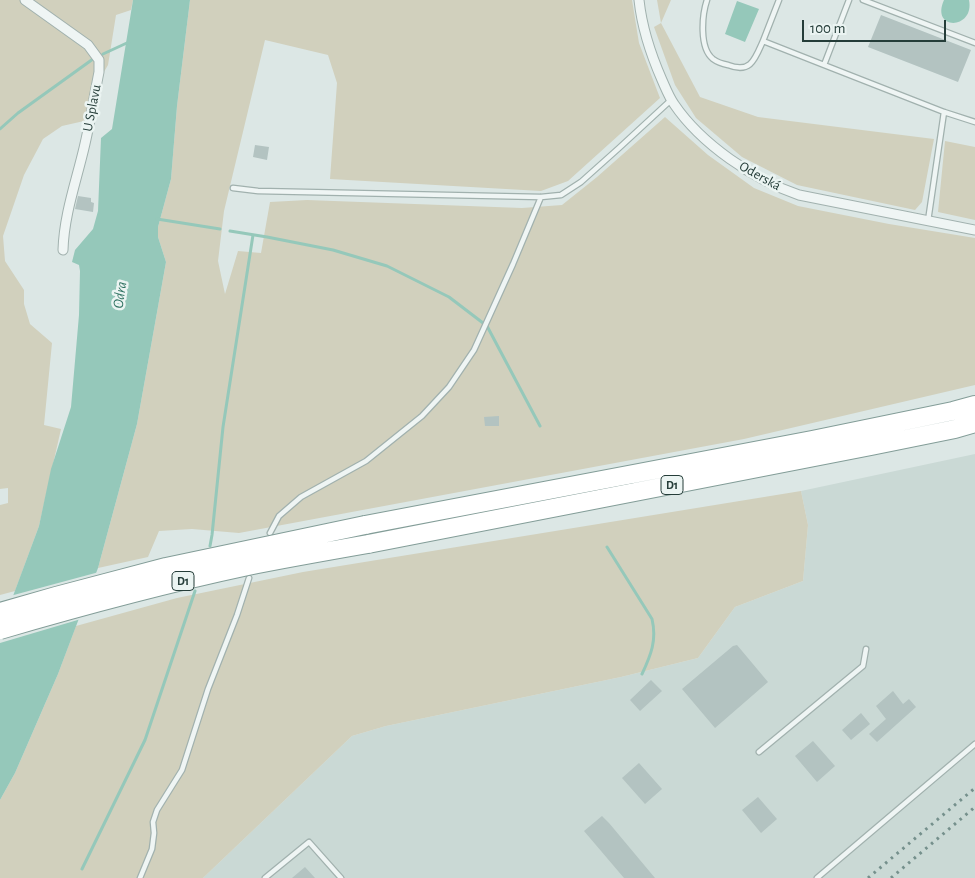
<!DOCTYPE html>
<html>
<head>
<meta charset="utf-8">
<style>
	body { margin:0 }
	#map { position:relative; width:975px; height:878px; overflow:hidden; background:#dce7e5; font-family:"Alegreya Sans",sans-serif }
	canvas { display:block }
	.scale { position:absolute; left:802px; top:20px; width:144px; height:22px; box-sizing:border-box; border:2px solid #253d39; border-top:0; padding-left:6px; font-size:15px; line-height:18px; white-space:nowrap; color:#253d39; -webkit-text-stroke:4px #ebf4f2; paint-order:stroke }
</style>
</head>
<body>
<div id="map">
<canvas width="975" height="878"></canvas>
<div class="scale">100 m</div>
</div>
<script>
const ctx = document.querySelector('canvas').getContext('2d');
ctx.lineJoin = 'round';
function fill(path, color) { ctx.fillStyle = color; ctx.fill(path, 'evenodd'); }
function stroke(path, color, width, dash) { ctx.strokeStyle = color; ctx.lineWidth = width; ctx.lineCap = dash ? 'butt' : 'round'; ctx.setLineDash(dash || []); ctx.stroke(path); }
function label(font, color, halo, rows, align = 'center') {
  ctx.font = font + ' "Alegreya Sans",sans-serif'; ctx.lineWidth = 5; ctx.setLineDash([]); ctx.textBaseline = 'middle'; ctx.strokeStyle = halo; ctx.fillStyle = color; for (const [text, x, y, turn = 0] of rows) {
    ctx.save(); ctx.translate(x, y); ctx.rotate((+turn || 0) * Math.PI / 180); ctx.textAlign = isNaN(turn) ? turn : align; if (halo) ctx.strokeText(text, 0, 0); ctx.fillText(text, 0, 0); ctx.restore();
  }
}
const built = new Path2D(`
	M 975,454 L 975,878 L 203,878 L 352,736 L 386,726 L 621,677 L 698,658 L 735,607 L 803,581 L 808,525 L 801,491 Z`);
const green = new Path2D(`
	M 0,0 L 133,0 L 131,10 L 116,15 L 108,65 L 90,96 L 84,121 L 62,126 L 43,139 L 24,175 L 3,236 L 5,261 L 24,290 L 24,304 L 30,324 L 52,343 L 44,425 L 61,429 L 39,526 L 15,591 L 0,595 L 0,505 L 8,503 L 8,488 L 0,489 Z
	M 190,0 L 632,0 L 639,43 L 660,98 L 568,181 L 541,191 L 330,179 L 337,83 L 328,55 L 265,40 L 224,211 L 218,261 L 225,294 L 238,251 L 261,253 L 270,202 L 307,200 L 522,208 L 562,205 L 597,177 L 665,117 L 708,155 L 754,188 L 798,206 L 889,224 L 975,238 L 975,385 L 744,439 L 239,533 L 192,529 L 159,531 L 148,557 L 98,568 L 137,424 L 166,262 L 158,237 L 158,227 L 171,179 L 177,106 Z
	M 657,0 L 671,0 L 661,23 L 700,97 L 758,117 L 934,139 L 922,202 L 915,210 L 797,185 L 742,157 L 696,118 L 675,85 L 654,27 L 661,23 Z
	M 945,141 L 975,147 L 975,220 L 938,212 Z
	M 801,491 L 808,525 L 803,581 L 735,607 L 698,658 L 621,677 L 386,726 L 352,736 L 203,878 L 0,878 L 0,800 L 15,773 L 58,674 L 76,626 L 177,598 L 303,572 Z`);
const water = new Path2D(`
	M 133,0 L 190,0 L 177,106 L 171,179 L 158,227 L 158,237 L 166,262 L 137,424 L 98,568 L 58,674 L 15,773 L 0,800 L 0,631 L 39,526 L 51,469 L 71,407 L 79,315 L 80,271 L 79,265 L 72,262 L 75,250 L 93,229 L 98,211 L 101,138 L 112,129 Z
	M 944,0 L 969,0 C 975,30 930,31 944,0 Z
	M 737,1 L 759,9 L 745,42 L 725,34 Z`);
const pier = new Path2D(`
	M 99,572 L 81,619 L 0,643 L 0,624 L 10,596 Z`);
const stream = new Path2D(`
	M 103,54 L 129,42
	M 0,129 L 18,113 L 93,59
	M 157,219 L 220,229
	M 230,231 L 267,237 L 333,250 L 387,266 L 449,297 L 483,323
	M 487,326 L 540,426
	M 210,546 L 212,535 L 223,427 L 253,235
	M 607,547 L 652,619 C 657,640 651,655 642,674
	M 82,869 L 145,740 L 195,591`);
const building = new Path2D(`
	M 881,15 L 971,50 L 958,82 L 868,47 Z
	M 255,145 L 269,147 L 267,160 L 253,157 Z
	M 78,196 L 91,198 L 91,202 L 94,203 L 93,212 L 75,209 Z
	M 499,416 L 499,426 L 485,426 L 484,417 Z
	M 737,645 L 768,682 L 715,728 L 682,689 L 733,646 Z
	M 651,680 L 662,691 L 640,711 L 630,700 Z
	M 893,691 L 903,704 L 909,699 L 916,707 L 877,742 L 869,734 L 886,719 L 876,706 Z
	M 861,713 L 870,724 L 851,740 L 842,730 Z
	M 813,741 L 835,766 L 817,782 L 795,756 Z
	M 639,763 L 662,789 L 645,804 L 622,778 Z
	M 758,797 L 777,819 L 761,833 L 742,810 Z
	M 602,816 L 609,823 L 655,878 L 624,878 L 584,831 Z
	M 305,867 L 315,878 L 292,878 Z`);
const service = new Path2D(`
	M 707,0 C 702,15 699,48 713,59 C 717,62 723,64 728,65 C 751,74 755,59 763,41 L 824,65
	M 849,0 L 824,65 L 944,112 L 975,122
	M 863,0 L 975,43
	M 763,41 L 779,0
	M 233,188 L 258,191 L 541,197 L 561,195 L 581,182 L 619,148 L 671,100
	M 928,221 L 944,112
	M 270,533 L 279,516 L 301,497 L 366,461 L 422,416 L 449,387 L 474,350 L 513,264 L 541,197
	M 759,752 L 863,666 L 866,649
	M 140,878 L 152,849 L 154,833 L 153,822 L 157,810 L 182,770 L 208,689 L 237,615 L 249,578
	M 265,878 L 309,842 L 341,878
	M 817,878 L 975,744`);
const minor = new Path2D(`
	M 25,0 L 88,45 L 99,60 L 99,72 C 94,97 90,123 84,148 C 76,182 64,215 63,250
	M 639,0 C 642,28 651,55 662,80 C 666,89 669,97 674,104 C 701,144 754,180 799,195 L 975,230`);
const motorway = new Path2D(`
	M 365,525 L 812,440 L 953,411 L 975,405
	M 368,544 L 871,446 L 955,429 L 975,423`);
const rail = new Path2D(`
	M 868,878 L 975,788
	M 891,878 L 975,807`);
const motorwayBridge = new Path2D(`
	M 0,612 L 56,596 L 166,567 L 365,525
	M 0,630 C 82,606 164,584 248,566 C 288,558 328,551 368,544`);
const shields = [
	[672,485,22],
	[183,581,22]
];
const shieldNames = [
	["D1",672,485],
	["D1",183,581]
];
const streetNames = [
	["U Splavu",92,108,-79],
	["Oderská",760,176,29]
];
const waterNames = [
	["Odra",120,295,-82]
];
fill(built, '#cad9d5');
fill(green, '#d1d0bd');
fill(water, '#95c8ba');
fill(pier, '#dce7e5');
stroke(stream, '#95c8ba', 3);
fill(building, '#b3c3c1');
stroke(service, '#a1b1ae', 7);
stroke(minor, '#a1b1ae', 11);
stroke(motorway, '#839d98', 20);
stroke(service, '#eff5f4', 4.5);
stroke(minor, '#eff5f4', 9);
stroke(motorway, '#fff', 18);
stroke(rail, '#75908c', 3, [2.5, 5]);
stroke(motorwayBridge, '#839d98', 20, []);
stroke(motorwayBridge, '#fff', 18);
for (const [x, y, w] of shields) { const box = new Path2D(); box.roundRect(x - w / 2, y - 9.5, w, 19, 4); ctx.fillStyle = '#ebf4f2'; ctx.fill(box); stroke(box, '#253d39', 1); }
label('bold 12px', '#253d39', null, shieldNames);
label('14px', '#253d39', '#ebf4f2', streetNames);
label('italic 15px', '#2f7261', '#ebf4f2', waterNames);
</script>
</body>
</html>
